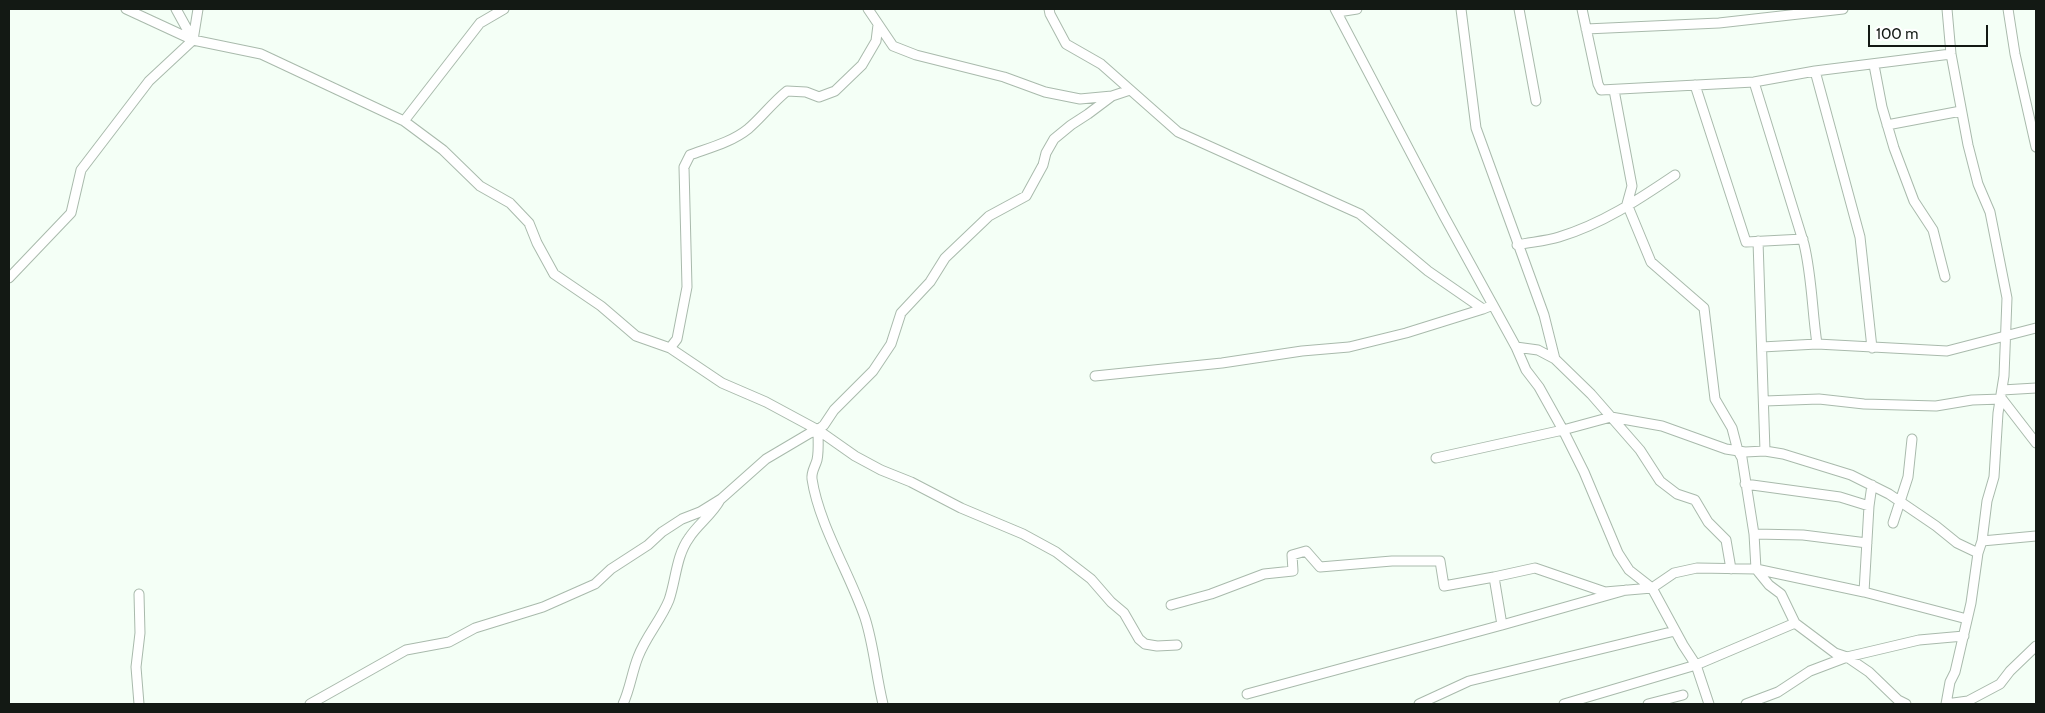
<!DOCTYPE html>
<html>
<head>
<meta charset="utf-8">
<style>
	body { margin:0 }
	#map { position:relative; width:2045px; height:713px; overflow:hidden; background:#f4fff6; font-family:Cabin,sans-serif }
	canvas { display:block }
	.frame { position:absolute; inset:0; border:10px solid #131914; pointer-events:none }
	.scale { position:absolute; left:1868px; top:25px; width:120px; height:22px; box-sizing:border-box; border:2px solid #131914; border-top:0; padding-left:6px; font-size:15px; line-height:18px; white-space:nowrap; color:#131914; -webkit-text-stroke:4px #fff; paint-order:stroke }
</style>
</head>
<body>
<div id="map">
<canvas width="2045" height="713"></canvas>
<div class="frame"></div>
<div class="scale">100 m</div>
</div>
<script>
const ctx = document.querySelector('canvas').getContext('2d');
ctx.lineJoin = 'round';
function stroke(path, color, width, dash) { ctx.strokeStyle = color; ctx.lineWidth = width; ctx.lineCap = dash ? 'butt' : 'round'; ctx.setLineDash(dash || []); ctx.stroke(path); }
const street = new Path2D(`
	M 126,9 L 193,40 L 261,54 L 404,121 L 443,150 L 480,186 L 510,203 L 529,223 L 537,243 L 554,274 L 601,306 L 636,336 L 670,348 L 722,383 L 766,402 L 818,430 L 855,456 L 881,470 L 911,482 L 961,508 L 1023,534 L 1056,552 L 1091,579 L 1111,602 L 1124,613 L 1139,639 L 1145,644 L 1157,646 L 1177,645
	M 176,9 L 193,40
	M 868,9 L 893,46 L 916,55 L 1004,77 L 1045,92 L 1080,99 L 1112,96 L 1130,90
	M 1049,9 L 1050,14 L 1066,44 L 1101,64 L 1178,132 L 1360,214 L 1428,271 L 1483,309 L 1493,305
	M 1335,9 L 1444,216 L 1516,347 L 1526,370 L 1539,387 L 1563,430 L 1584,472 L 1618,553 L 1629,570 L 1652,588 L 1683,645 L 1696,665 L 1709,704
	M 1461,9 L 1476,128 L 1544,315 L 1555,359
	M 1519,9 L 1536,101
	M 1582,9 L 1598,84 L 1601,90 L 1754,82 L 1815,71 L 1951,54
	M 2008,9 L 2015,54 L 2036,147
	M 1338,12 L 1357,9
	M 1586,29 L 1719,23 L 1843,9
	M 1874,65 L 1882,107 L 1894,148 L 1914,201 L 1933,230 L 1945,277
	M 1815,71 L 1860,237 L 1872,348
	M 1754,82 L 1804,244 C 1812,277 1812,310 1817,344
	M 1695,85 L 1746,242 L 1803,239
	M 1614,90 L 1632,186 L 1627,204 L 1651,262 L 1704,308 L 1715,399 L 1732,428 L 1738,451 L 1742,458 L 1754,534 L 1756,569 L 1769,585 L 1781,594 L 1795,623 L 1835,653 L 1847,657 L 1869,672 L 1898,700 L 1906,704
	M 404,121 L 480,23 L 504,9
	M 1887,125 L 1961,111
	M 1758,241 L 1765,451
	M 1517,245 C 1531,242 1546,241 1559,237 C 1602,224 1638,200 1675,175
	M 9,278 L 71,213 L 81,170 L 149,81 L 193,40 L 198,9
	M 1516,347 L 1538,350 L 1555,359 L 1591,394 L 1640,450 L 1660,481 L 1677,494 L 1695,500 L 1708,522 L 1726,540 L 1731,569
	M 1762,347 L 1817,344 L 1947,351 L 2036,328
	M 670,348 L 677,339 L 687,287 L 684,167 L 690,155 C 709,148 732,142 748,129 C 762,117 772,103 787,91 L 806,92 L 819,97 L 835,91 L 862,65 L 876,41 L 878,25
	M 1095,376 L 1222,363 L 1302,351 L 1349,347 L 1406,333 L 1483,309
	M 2002,390 L 2036,388
	M 1765,401 L 1819,399 L 1864,404 L 1936,406 L 1972,400 L 2002,399 L 2036,443
	M 818,430 C 818,440 819,451 817,460 C 815,467 811,472 812,479 C 819,525 850,574 865,618 C 874,646 876,676 883,704
	M 1436,458 L 1563,430 L 1611,417 L 1662,426 L 1726,449 L 1745,452 L 1765,451 L 1783,454 L 1851,475 L 1889,494 L 1936,526 L 1957,543 L 1978,553
	M 1745,484 L 1840,497 L 1869,506
	M 1893,523 L 1908,477 L 1912,439
	M 1754,534 L 1803,535 L 1867,543
	M 1982,541 L 2036,536
	M 1626,590 L 1502,625 L 1494,577 L 1535,568 L 1605,592 L 1652,588 L 1674,573 L 1697,568 L 1756,569 L 1864,592 L 1967,619
	M 1864,592 L 1869,506 L 1872,485
	M 139,594 L 140,633 L 136,667 L 139,704
	M 1171,605 L 1211,594 L 1264,574 L 1293,571 L 1292,555 L 1306,551 L 1320,567 L 1392,561 L 1440,561 L 1444,586 L 1494,577
	M 1247,694 L 1502,625
	M 310,704 L 406,650 L 449,642 L 475,628 L 543,607 L 595,584 L 611,569 L 648,545 L 662,532 L 682,519 L 700,512 L 721,499 L 766,459 L 810,433 L 818,430 L 824,425 L 834,410 L 873,371 L 891,344 L 901,313 L 930,282 L 945,258 L 989,216 L 1026,196 L 1043,165 L 1046,153 L 1054,139 L 1071,125 L 1088,114 L 1112,96
	M 623,704 C 630,689 632,672 638,657 C 646,636 661,620 669,600 C 676,580 676,556 689,538 C 698,524 712,515 720,500
	M 1419,704 L 1469,681 L 1675,631
	M 1564,704 L 1696,665 L 1795,623
	M 1648,704 L 1683,695
	M 1746,704 L 1778,692 L 1810,671 L 1847,657 L 1919,640 L 1964,636
	M 1946,704 L 1950,682 L 1955,672 L 1971,603 L 1978,553 L 1982,541 L 1987,501 L 1994,477 L 1998,413 L 2004,376 L 2007,298 L 1990,212 L 1978,184 L 1968,145 L 1951,54 L 1947,9
	M 1946,704 L 1968,701 L 2000,684 L 2010,671 L 2036,646`);
stroke(street, '#a9baac', 11);
stroke(street, '#fff', 9);
</script>
</body>
</html>
